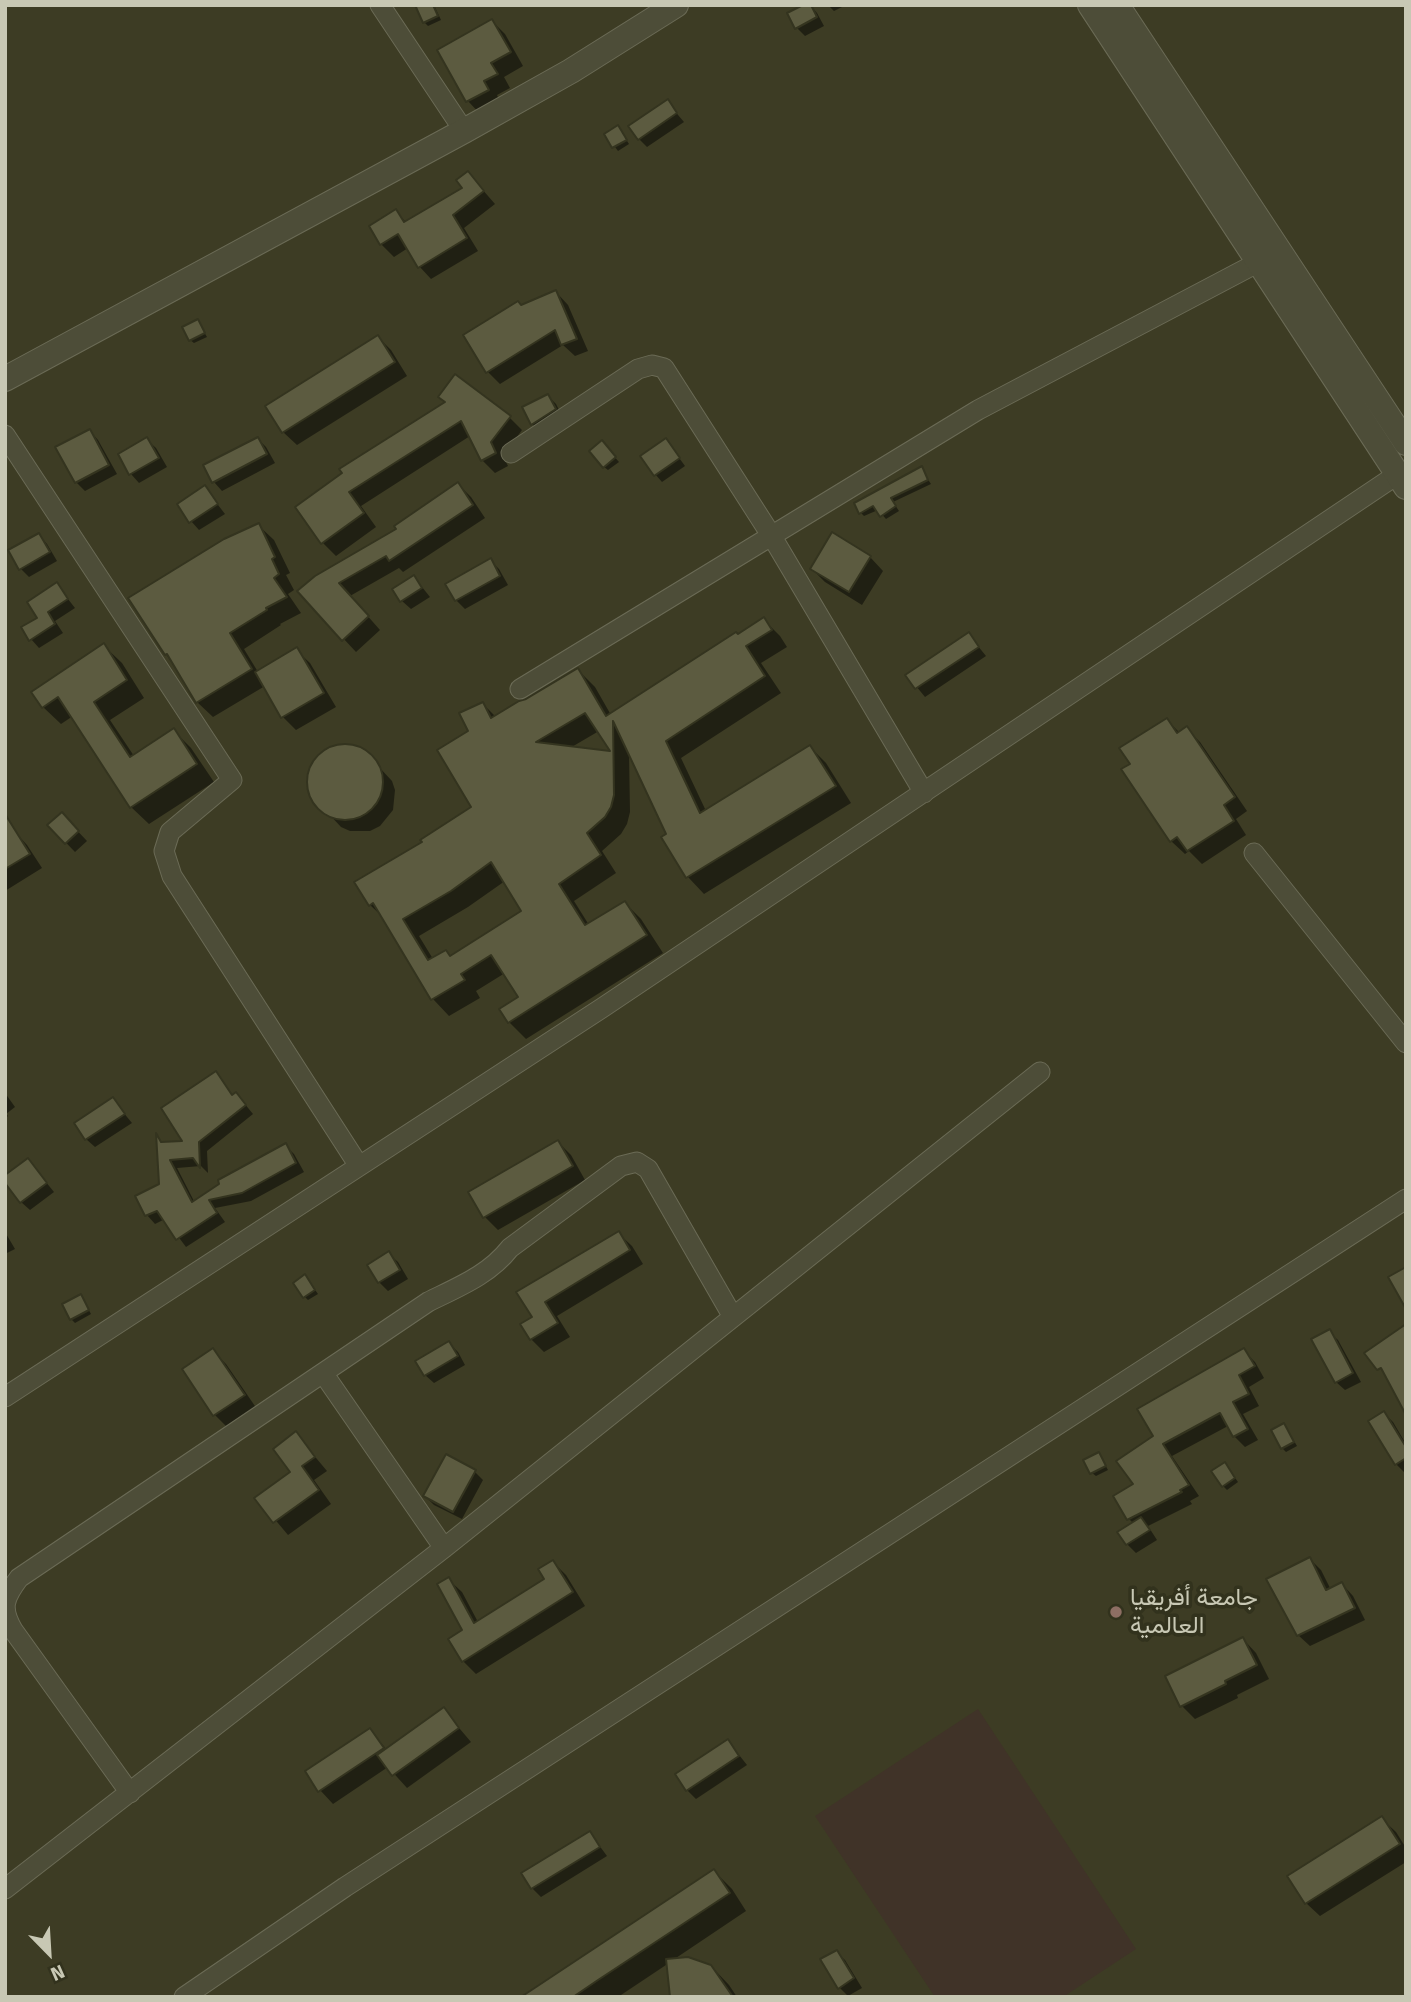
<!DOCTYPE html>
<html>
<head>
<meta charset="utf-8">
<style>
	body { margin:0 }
	#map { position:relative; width:1411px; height:2002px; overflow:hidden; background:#3d3c24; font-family:"Fira Sans",sans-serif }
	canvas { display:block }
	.frame { position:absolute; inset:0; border:7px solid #c8c8b4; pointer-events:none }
	.north { position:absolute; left:14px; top:1918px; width:70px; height:70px; -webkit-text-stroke:5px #32321d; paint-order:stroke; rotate:156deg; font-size:19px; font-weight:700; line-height:28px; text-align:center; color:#c8c8b4 }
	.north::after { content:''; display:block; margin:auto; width:24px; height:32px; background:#c8c8b4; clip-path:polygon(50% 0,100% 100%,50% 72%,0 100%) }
</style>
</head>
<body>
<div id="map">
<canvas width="1411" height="2002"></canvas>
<div class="frame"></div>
<div class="north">N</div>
</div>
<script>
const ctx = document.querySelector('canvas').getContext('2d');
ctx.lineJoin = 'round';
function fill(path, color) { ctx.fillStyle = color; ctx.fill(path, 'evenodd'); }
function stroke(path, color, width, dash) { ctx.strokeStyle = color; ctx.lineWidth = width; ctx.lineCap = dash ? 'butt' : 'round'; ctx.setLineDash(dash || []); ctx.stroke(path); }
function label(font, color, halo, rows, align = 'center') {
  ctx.font = font + ' "Fira Sans",Vazirmatn,sans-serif'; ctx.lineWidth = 7; ctx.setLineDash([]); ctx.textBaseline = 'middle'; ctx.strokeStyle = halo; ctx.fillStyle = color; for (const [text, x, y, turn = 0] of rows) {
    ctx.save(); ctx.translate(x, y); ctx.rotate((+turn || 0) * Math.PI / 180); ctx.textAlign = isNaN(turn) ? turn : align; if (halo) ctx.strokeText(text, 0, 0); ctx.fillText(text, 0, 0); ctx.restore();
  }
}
const green = new Path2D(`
	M 978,1709 L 1136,1949 L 1063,1997 L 935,1997 L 815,1816 Z`);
const shadow = new Path2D(`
	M 420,5 L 434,5 L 441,20 L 428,26 L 424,22 Z
	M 810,5 L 817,13 L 824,26 L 805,36 L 797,28 Z
	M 828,5 L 846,5 L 834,11 Z
	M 492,21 L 505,34 L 523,66 L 504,77 L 510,88 L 497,95 L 501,104 L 481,115 L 468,101 L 439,50 Z
	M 667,102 L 684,122 L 647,147 L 639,139 Z
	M 618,127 L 629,144 L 618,151 L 606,135 Z
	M 468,173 L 495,204 L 464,228 L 478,251 L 431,279 L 419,266 L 408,248 L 394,257 L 381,244 L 371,226 L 396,212 L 407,223 L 465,188 Z
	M 556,292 L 568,305 L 588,351 L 575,356 L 563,345 L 500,384 L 488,372 Z
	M 198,322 L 207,337 L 194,343 L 190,340 Z
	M 378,337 L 391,350 L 407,376 L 297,445 L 283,432 Z
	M 548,396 L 556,404 L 563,418 L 541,433 L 532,424 Z
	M 446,403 L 509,417 L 522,430 L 503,456 L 508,466 L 495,473 L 482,460 L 470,436 L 361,506 L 376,527 L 336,556 L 323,543 L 297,508 Z
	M 90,431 L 98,440 L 117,474 L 85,491 L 76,482 Z
	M 258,439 L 266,447 L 275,463 L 222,491 L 214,482 Z
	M 147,440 L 156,448 L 167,467 L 139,483 L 131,474 Z
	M 666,440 L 685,466 L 662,482 L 655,474 Z
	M 605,446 L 619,462 L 608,470 L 604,467 Z
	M 921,469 L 931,484 L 893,502 L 899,511 L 886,519 L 878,510 L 864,516 L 860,512 Z
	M 458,484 L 471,497 L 485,518 L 403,572 L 399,568 L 350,596 L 380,630 L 356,652 L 300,592 L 398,529 Z
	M 205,488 L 225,514 L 199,530 L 191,521 Z
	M 258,525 L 274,540 L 290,573 L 286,575 L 294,590 L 288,594 L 301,613 L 280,624 L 281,625 L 244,649 L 258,672 L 296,650 L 310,663 L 336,707 L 296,730 L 283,717 L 265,686 L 213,717 L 197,702 L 166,654 Z
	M 39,535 L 47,544 L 57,561 L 29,577 L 21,569 Z
	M 870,557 L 883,571 L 862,605 L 825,582 L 812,569 Z
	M 490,560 L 499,569 L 508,585 L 465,609 L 456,600 Z
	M 414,577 L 430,597 L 411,609 L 402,601 Z
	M 57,585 L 75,608 L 55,621 L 63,633 L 39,648 L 31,639 Z
	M 764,620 L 780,636 L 787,647 L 761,663 L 781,693 L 681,758 L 706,811 L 810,747 L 826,763 L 851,803 L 704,894 L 688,877 L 663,838 L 669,834 L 629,752 L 630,812 L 627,824 L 621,834 L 602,851 L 616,873 L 574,901 L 589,925 L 625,903 L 641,919 L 663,953 L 526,1039 L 509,1022 L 520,998 L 505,973 L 476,991 L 480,998 L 449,1016 L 433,999 L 385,919 L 370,905 L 424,842 L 473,808 L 470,732 L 483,704 L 496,717 L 578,670 L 595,687 L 611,715 ZM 599,731 L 614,753 L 570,748 ZM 505,881 L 524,911 L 451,957 L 446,952 L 433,959 L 419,936 L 468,907 Z
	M 969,635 L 986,656 L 925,697 L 907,675 Z
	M 104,646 L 122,663 L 144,698 L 110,720 L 134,756 L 173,730 L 191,748 L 214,782 L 149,824 L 131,807 L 73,716 L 61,724 L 43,707 Z
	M 1167,720 L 1180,733 L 1187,729 L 1200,742 L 1247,811 L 1236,819 L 1246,835 L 1202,864 L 1189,851 L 1185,854 L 1171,841 L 1132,765 Z
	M 344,746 L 364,751 L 392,781 L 395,790 L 393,810 L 380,826 L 370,831 L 350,831 L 341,827 L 313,797 L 309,788 L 312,767 L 317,759 L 334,748 Z
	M 70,823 L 87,841 L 75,852 L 49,825 Z
	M 14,831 L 27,845 L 42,868 L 5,891 L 5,837 Z
	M 215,1073 L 233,1096 L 244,1103 L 253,1114 L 207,1151 L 208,1173 L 201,1166 L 177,1168 L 195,1203 L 285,1145 L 294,1154 L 304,1172 L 251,1201 L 215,1208 L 225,1222 L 186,1247 L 165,1219 L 155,1224 L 147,1215 L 137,1197 L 161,1185 L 158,1138 L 164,1144 L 185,1143 Z
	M 5,1093 L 15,1107 L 6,1114 L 8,1116 L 5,1118 Z
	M 113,1100 L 132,1123 L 95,1147 L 86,1139 Z
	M 558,1142 L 571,1155 L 585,1180 L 498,1230 L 485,1217 Z
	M 28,1160 L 54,1192 L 30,1210 L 21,1202 Z
	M 5,1232 L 15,1249 L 5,1254 Z
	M 618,1233 L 632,1246 L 643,1264 L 557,1316 L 570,1337 L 544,1352 L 531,1339 L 534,1317 L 519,1292 Z
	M 389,1254 L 398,1262 L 408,1279 L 388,1291 L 379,1282 L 369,1266 Z
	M 308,1280 L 318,1294 L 308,1300 L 305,1297 Z
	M 81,1296 L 91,1314 L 75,1323 L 71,1319 Z
	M 1329,1332 L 1338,1340 L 1361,1382 L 1345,1390 L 1336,1382 Z
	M 449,1343 L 458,1352 L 465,1365 L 434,1383 L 425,1375 Z
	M 213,1351 L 226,1364 L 257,1409 L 228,1428 L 215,1415 Z
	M 1244,1351 L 1255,1362 L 1264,1378 L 1249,1387 L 1259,1406 L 1243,1414 L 1258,1440 L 1245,1447 L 1234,1436 L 1228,1426 L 1172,1456 L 1199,1496 L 1190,1501 L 1192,1504 L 1148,1526 L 1157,1540 L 1136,1553 L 1127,1544 L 1133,1523 L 1129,1519 L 1135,1484 L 1155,1436 Z
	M 1384,1413 L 1393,1422 L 1406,1444 L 1405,1473 L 1396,1464 Z
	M 1287,1429 L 1297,1446 L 1286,1452 L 1282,1448 Z
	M 296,1434 L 327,1471 L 314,1480 L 331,1504 L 288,1535 L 257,1498 L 292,1472 Z
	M 1099,1454 L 1108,1470 L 1096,1476 L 1092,1473 Z
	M 1228,1468 L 1238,1482 L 1227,1490 L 1223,1486 Z
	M 474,1471 L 483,1480 L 462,1519 L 434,1505 L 425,1496 Z
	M 1310,1559 L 1321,1570 L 1331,1590 L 1342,1584 L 1353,1596 L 1365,1620 L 1310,1646 L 1298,1635 Z
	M 553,1562 L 566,1575 L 585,1606 L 476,1674 L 463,1661 L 464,1631 L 449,1580 L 462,1592 L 478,1622 L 546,1580 Z
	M 1243,1639 L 1256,1653 L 1269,1679 L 1237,1695 L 1238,1698 L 1195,1719 L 1182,1706 Z
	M 443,1709 L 471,1742 L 407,1788 L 388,1767 L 333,1804 L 320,1790 L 370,1730 L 387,1750 Z
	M 728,1741 L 747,1765 L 696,1799 L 687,1790 Z
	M 1382,1819 L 1396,1832 L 1406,1848 L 1406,1862 L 1320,1916 L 1306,1903 Z
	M 590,1833 L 607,1856 L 541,1897 L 532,1888 Z
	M 714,1871 L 732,1889 L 746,1911 L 673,1960 L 711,1966 L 729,1985 L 737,1997 L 672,1997 L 669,1963 L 618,1997 L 524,1997 Z
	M 836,1952 L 845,1960 L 862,1988 L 848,1996 L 839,1987 Z`);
const building = new Path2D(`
	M 415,5 L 433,5 L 438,16 L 423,23 Z
	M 803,5 L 811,5 L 817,17 L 795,29 L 787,13 Z
	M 492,19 L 511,52 L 491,63 L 498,74 L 484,81 L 489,90 L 466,102 L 437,50 Z
	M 668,99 L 677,113 L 638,140 L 628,126 Z
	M 618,125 L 627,140 L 612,148 L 604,134 Z
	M 468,171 L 484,191 L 453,215 L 467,238 L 418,268 L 398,234 L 380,245 L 369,226 L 396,209 L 404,222 L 462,188 L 456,180 Z
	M 556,290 L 577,339 L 561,345 L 555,330 L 486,373 L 463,335 L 518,301 L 521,305 Z
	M 198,319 L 205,333 L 189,341 L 182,327 Z
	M 378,335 L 395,362 L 282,433 L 265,406 Z
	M 455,374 L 511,416 L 491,442 L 496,453 L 481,461 L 461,421 L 349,492 L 364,513 L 321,544 L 295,507 L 342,473 L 339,469 L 445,402 L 438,397 Z
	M 548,394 L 556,409 L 531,425 L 522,407 Z
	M 90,429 L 109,465 L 75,483 L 55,447 Z
	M 147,437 L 159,458 L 129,475 L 118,454 Z
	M 258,437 L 267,454 L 212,483 L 203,465 Z
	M 666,438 L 680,458 L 654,476 L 640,456 Z
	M 602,440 L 616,457 L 603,468 L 589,451 Z
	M 922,466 L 928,480 L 891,498 L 896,506 L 880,517 L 873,506 L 859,514 L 854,503 Z
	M 458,482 L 473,505 L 389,561 L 386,556 L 339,583 L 369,616 L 342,641 L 297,591 L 315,576 L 396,529 L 394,526 Z
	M 205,485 L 218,504 L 189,523 L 177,504 Z
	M 259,523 L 275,557 L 272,559 L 279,574 L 274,578 L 287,597 L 266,608 L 267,610 L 230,633 L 252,669 L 196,703 L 167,654 L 165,655 L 128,598 L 224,539 Z
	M 832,532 L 871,556 L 849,592 L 810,569 Z
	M 39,533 L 50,552 L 19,570 L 8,550 Z
	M 491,558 L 500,576 L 455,601 L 445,584 Z
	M 414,575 L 422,588 L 400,602 L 392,589 Z
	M 57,582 L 68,599 L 48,612 L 55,624 L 29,641 L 21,627 L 37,618 L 27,602 Z
	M 764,617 L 772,630 L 746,646 L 765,676 L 666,741 L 700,813 L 810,745 L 836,786 L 686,878 L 661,837 L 666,834 L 613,721 L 614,795 L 611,807 L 605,817 L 587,833 L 601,855 L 559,884 L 585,925 L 625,901 L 647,935 L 508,1023 L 499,1009 L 518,997 L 491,955 L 461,974 L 465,980 L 431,1000 L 373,903 L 369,906 L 354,882 L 422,842 L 420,840 L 471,807 L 437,750 L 468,731 L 459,713 L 483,702 L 491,718 L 519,701 L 526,699 L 578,668 L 606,716 L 736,632 L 738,634 ZM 585,713 L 610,751 L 536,742 ZM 491,862 L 521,911 L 450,956 L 446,950 L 428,960 L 403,919 L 451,891 Z
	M 969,632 L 979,647 L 915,689 L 905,675 Z
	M 104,643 L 127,680 L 94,702 L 130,757 L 174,728 L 197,764 L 130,808 L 58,697 L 42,708 L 31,692 Z
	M 297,647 L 324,693 L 281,718 L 255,672 Z
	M 1167,718 L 1177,733 L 1187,726 L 1235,797 L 1224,805 L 1234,821 L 1187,851 L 1177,837 L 1170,842 L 1121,769 L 1130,764 L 1119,748 Z
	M307 782a38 38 0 1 1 76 0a38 38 0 1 1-76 0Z
	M 62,812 L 79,831 L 65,844 L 47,825 Z
	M 5,814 L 30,854 L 5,869 Z
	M 216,1071 L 232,1095 L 236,1092 L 246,1105 L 199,1142 L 200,1168 L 193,1158 L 170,1160 L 192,1202 L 219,1184 L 218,1180 L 286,1143 L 296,1163 L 242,1193 L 209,1200 L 217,1213 L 176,1240 L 157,1211 L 145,1216 L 135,1196 L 159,1184 L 156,1133 L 161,1142 L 182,1141 L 161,1108 Z
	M 113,1097 L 125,1114 L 85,1140 L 74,1123 Z
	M 558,1140 L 573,1166 L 483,1218 L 468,1192 Z
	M 28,1158 L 47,1183 L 20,1203 L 5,1183 L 5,1175 Z
	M 619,1231 L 630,1250 L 545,1302 L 558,1323 L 530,1340 L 520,1324 L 532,1317 L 516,1292 Z
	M 389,1251 L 400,1270 L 378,1283 L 367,1265 Z
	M 1406,1267 L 1406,1309 L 1388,1277 Z
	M 305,1274 L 315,1290 L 303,1298 L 293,1283 Z
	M 81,1294 L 89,1310 L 70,1320 L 62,1304 Z
	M 1406,1324 L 1406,1415 L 1381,1368 L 1377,1370 L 1364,1353 Z
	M 1330,1329 L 1353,1373 L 1335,1383 L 1311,1339 Z
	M 449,1341 L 458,1356 L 424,1376 L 415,1361 Z
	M 213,1348 L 245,1395 L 213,1416 L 182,1369 Z
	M 1244,1348 L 1255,1366 L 1239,1375 L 1249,1394 L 1233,1402 L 1248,1429 L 1233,1437 L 1220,1413 L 1163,1444 L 1189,1485 L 1180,1490 L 1182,1492 L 1127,1520 L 1113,1496 L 1133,1484 L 1116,1461 L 1153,1436 L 1137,1409 Z
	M 1384,1411 L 1406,1447 L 1406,1458 L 1395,1465 L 1368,1421 Z
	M 1284,1423 L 1294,1442 L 1281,1449 L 1271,1430 Z
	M 296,1431 L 315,1457 L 302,1466 L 319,1490 L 273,1523 L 254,1498 L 290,1472 L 273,1449 Z
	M 1099,1452 L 1106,1466 L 1090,1474 L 1083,1460 Z
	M 446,1454 L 476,1470 L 453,1512 L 423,1496 Z
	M 1225,1462 L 1235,1478 L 1222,1487 L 1211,1471 Z
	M 1141,1517 L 1150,1530 L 1126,1545 L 1117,1532 Z
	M 1310,1557 L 1326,1590 L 1342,1582 L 1355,1608 L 1297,1636 L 1266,1579 Z
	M 553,1560 L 573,1592 L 462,1662 L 448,1639 L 462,1630 L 437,1584 L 449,1577 L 474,1623 L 544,1579 L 538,1569 Z
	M 1243,1637 L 1257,1665 L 1225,1681 L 1226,1684 L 1180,1707 L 1165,1676 Z
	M 444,1707 L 459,1728 L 392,1776 L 377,1755 Z
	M 370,1728 L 384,1748 L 318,1792 L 305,1771 Z
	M 728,1739 L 739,1756 L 686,1791 L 675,1774 Z
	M 1382,1816 L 1400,1844 L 1305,1904 L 1287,1876 Z
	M 590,1831 L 600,1847 L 531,1889 L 521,1873 Z
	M 714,1869 L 730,1893 L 598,1980 L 573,1997 L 521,1997 Z
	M 837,1950 L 854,1978 L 838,1989 L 820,1959 Z
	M 688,1957 L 711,1965 L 733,1997 L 670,1997 L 666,1959 Z`);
const minor = new Path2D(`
	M 380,5 L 464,131
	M 5,435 L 232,780 L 170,832 L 164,851 L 172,876 L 359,1166
	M 511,453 L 638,369 L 652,365 L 664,368 L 771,535 L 924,793
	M 520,689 L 978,410 L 1257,263
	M 1254,853 L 1406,1043
	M 323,1373 L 444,1548
	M 5,1397 L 602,1008 L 1398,474
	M 130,1793 L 13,1630 C 0,1608 4,1598 19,1578 L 428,1302 C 458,1287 489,1275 510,1248 L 621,1166 L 637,1162 L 648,1169 L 733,1317
	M 5,1889 L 444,1548 L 1040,1072
	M 184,1997 L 345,1887 L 1406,1199`);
const tertiary = new Path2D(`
	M 1090,5 L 1406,487
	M 1117,5 L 1406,443
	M 5,379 L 464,131 L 571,71 L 676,5`);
const markers = [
	[1116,1612,7,"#8d6e63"]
];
const poiNames = [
	["جامعة أفريقيا",1130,1598],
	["العالمية",1130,1626]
];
fill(green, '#403328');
fill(shadow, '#0007');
fill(building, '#5c5b40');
stroke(building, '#34341f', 2);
stroke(minor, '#6b6b56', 21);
stroke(tertiary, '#6b6b56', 26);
stroke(minor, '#4d4d38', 19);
stroke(tertiary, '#4d4d38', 24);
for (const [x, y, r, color] of markers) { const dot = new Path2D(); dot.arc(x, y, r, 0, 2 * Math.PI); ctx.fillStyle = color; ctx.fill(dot); stroke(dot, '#32321d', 2.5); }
label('24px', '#c8c8b4', '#32321d', poiNames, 'left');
</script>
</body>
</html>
